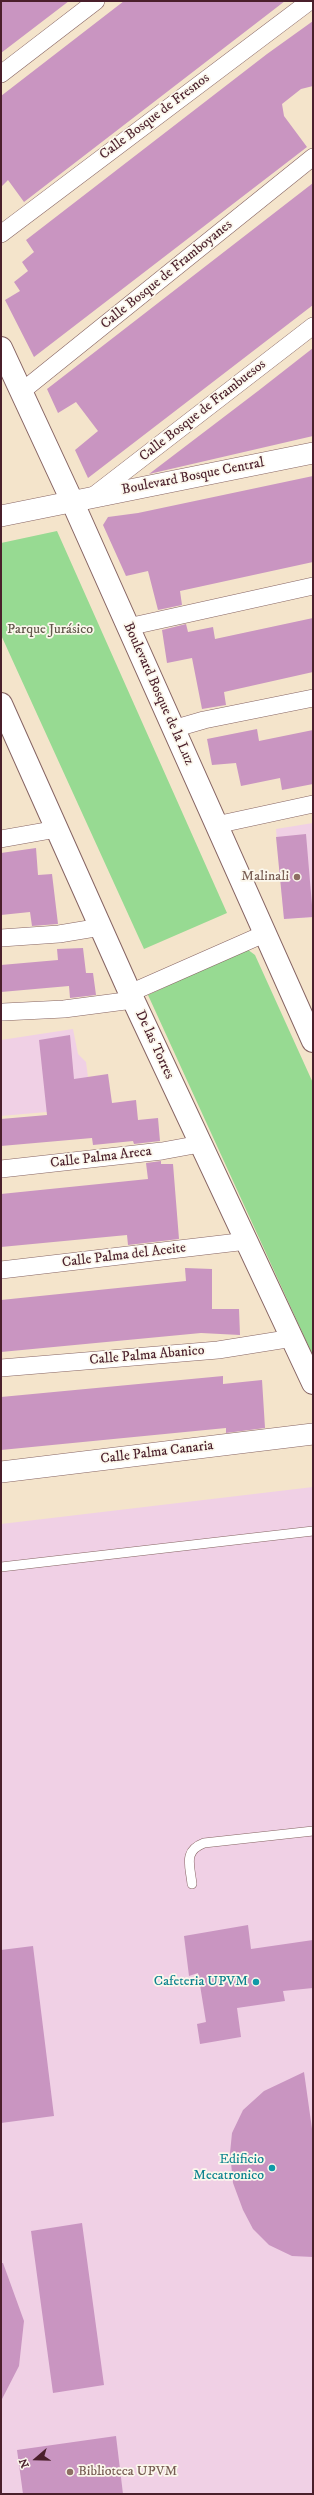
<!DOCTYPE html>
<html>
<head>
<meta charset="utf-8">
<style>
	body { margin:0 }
	#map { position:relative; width:314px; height:2495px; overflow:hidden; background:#f4e4cb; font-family:"IM FELL DW Pica",serif }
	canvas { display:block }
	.frame { position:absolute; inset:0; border:2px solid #4a1f2b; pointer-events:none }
	.north { position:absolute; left:16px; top:2439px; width:40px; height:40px; -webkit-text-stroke:3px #fbf7ec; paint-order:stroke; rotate:250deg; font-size:11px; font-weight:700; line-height:16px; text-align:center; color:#4a1f2b }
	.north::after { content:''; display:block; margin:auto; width:14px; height:18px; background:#4a1f2b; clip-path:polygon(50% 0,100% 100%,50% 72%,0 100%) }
</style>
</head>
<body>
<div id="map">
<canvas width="314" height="2495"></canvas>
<div class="frame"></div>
<div class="north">N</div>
</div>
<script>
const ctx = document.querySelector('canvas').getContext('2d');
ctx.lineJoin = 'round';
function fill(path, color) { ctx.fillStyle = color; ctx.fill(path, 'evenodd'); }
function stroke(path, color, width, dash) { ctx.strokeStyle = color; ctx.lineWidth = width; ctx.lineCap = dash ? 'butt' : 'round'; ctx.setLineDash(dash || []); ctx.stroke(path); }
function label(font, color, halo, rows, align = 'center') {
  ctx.font = font + ' "IM FELL DW Pica",serif'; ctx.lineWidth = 3.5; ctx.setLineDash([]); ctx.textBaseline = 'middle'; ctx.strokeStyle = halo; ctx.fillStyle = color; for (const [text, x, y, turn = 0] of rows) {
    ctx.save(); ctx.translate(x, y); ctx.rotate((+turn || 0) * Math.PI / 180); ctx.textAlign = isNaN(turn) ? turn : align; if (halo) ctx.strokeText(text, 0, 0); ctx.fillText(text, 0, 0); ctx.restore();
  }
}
const built = new Path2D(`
	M 313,823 L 313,917 L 284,919 L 276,829 Z
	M 73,1029 L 78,1054 L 86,1062 L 92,1108 L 1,1116 L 1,1040 Z
	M 313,1487 L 313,2494 L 1,2494 L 1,1524 Z`);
const green = new Path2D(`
	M 57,531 L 227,913 L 144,949 L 1,635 L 1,543 Z
	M 247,949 L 255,955 L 313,1083 L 313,1356 L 148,995 Z`);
const building = new Path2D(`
	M 1,1 L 69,1 L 1,53 Z
	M 124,1 L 285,1 L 24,202 L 8,180 L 1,187 L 1,96 Z
	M 313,21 L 313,86 L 301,89 L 282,104 L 284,116 L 307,147 L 34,357 L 5,300 L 20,291 L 14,282 L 28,271 L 22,262 L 34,252 L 26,240 L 267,54 Z
	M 313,183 L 313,305 L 88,478 L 75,450 L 98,431 L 76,402 L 58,413 L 47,389 Z
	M 313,348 L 313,436 L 149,474 L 258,391 Z
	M 313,476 L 313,562 L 180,591 L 182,605 L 158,610 L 148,571 L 126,576 L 103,525 L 108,517 L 138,513 Z
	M 313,618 L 313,672 L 224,692 L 226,705 L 202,709 L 192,658 L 167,663 L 162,630 L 186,624 L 188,632 L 213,627 L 215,639 Z
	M 257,729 L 259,741 L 313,730 L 313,784 L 282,790 L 280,778 L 241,786 L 236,763 L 212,765 L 207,739 Z
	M 306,834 L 313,917 L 284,919 L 276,837 Z
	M 36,848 L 38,875 L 52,874 L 58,924 L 32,926 L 30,912 L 1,915 L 1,853 Z
	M 83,948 L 86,973 L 93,973 L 96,995 L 70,998 L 69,986 L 1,992 L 1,965 L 58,960 L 57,949 Z
	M 70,1035 L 74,1079 L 108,1074 L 112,1103 L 136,1100 L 138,1120 L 158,1118 L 160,1141 L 134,1144 L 133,1141 L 93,1145 L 92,1138 L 1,1146 L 1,1119 L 47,1115 L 39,1040 Z
	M 161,1161 L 161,1164 L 173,1164 L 179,1239 L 128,1245 L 127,1235 L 1,1247 L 1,1194 L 148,1179 L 146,1163 Z
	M 185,1268 L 212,1269 L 212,1309 L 239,1309 L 240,1335 L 201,1333 L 1,1352 L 1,1300 L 186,1281 Z
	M 223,1376 L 223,1384 L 262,1380 L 265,1428 L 226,1433 L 226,1428 L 1,1450 L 1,1397 Z
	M 248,1925 L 251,1949 L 313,1940 L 313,1988 L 283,1991 L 285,2001 L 237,2008 L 241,2037 L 200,2044 L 197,2024 L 206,2022 L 198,1973 L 189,1976 L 184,1936 Z
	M 33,1946 L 54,2116 L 1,2123 L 1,1950 Z
	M 304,2072 L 313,2136 L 313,2257 L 292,2256 L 269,2245 L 253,2229 L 243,2210 L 233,2183 L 230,2153 L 232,2133 L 243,2110 L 264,2091 Z
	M 82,2223 L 104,2385 L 53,2393 L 31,2231 Z
	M 1,2263 L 3,2263 L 24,2321 L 19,2366 L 1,2401 Z
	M 116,2436 L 123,2494 L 23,2494 L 17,2450 Z`);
const service = new Path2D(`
	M 1,1567 L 313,1531
	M 192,1884 C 190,1865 183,1851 204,1843 L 313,1831`);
const minor = new Path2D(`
	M 1,74 L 96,1
	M 1,234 L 310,1
	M 21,392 L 313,157
	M 93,496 L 313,326
	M 128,627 L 313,586
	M 173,729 L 204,720 L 313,698
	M 216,825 L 313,804
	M 1,839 L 57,829
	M 1,938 L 59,934 L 101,927
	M 130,993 L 264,934
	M 3,1012 L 64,1009 L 133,1000
	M 1,1169 L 162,1151 L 200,1144
	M 1,1270 L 247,1241
	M 1,1368 L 218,1350 L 293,1338`);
const tertiary = new Path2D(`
	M 1,516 L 313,453
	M 1,1472 L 313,1434`);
const secondary = new Path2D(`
	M 1,348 L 72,501 L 313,1041
	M 1,704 L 130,993 L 313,1383`);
const markers = [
	[297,877,4,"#8d6e63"],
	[256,1982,4,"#0f9aa8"],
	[272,2168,4,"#0f9aa8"],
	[70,2472,4,"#8d6e63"]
];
const streetNames = [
	["Calle Bosque de Fresnos",155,117,-37],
	["Calle Bosque de Framboyanes",167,275,-39],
	["Calle Bosque de Frambuesos",203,411,-38],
	["Boulevard Bosque Central",193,477,-11],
	["Boulevard Bosque de la Luz",158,694,66],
	["De las Torres",154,1045,65],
	["Calle Palma Areca",101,1158,-7],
	["Calle Palma del Aceite",124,1256,-7],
	["Calle Palma Abanico",147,1356,-5],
	["Calle Palma Canaria",157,1453,-7]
];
const parkNames = [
	["Parque Jurásico",50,630]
];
const educationNames = [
	["Malinali",289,877],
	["Biblioteca UPVM",78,2472,"left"]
];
const cultureNames = [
	["Cafeteria UPVM",248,1982],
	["Edificio",264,2160],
	["Mecatronico",264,2176]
];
fill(built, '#f0d0e5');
fill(green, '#97da92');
fill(building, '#c995c1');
stroke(service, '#866463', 10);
stroke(minor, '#866463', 18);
stroke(tertiary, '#866463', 22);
stroke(secondary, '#866463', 24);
stroke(service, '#fff', 9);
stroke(minor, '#fff', 17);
stroke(tertiary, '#fff', 21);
stroke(secondary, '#fff', 22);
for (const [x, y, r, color] of markers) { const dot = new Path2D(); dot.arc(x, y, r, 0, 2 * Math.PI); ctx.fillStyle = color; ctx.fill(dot); stroke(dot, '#fbf7ec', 1.5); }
label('14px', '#4a1f2b', '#fbf7ec', streetNames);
label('14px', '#61574a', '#fbf7ec', parkNames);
label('14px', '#785e54', '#fbf7ec', educationNames, 'right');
label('14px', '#0d838f', '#fbf7ec', cultureNames, 'right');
</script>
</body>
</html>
